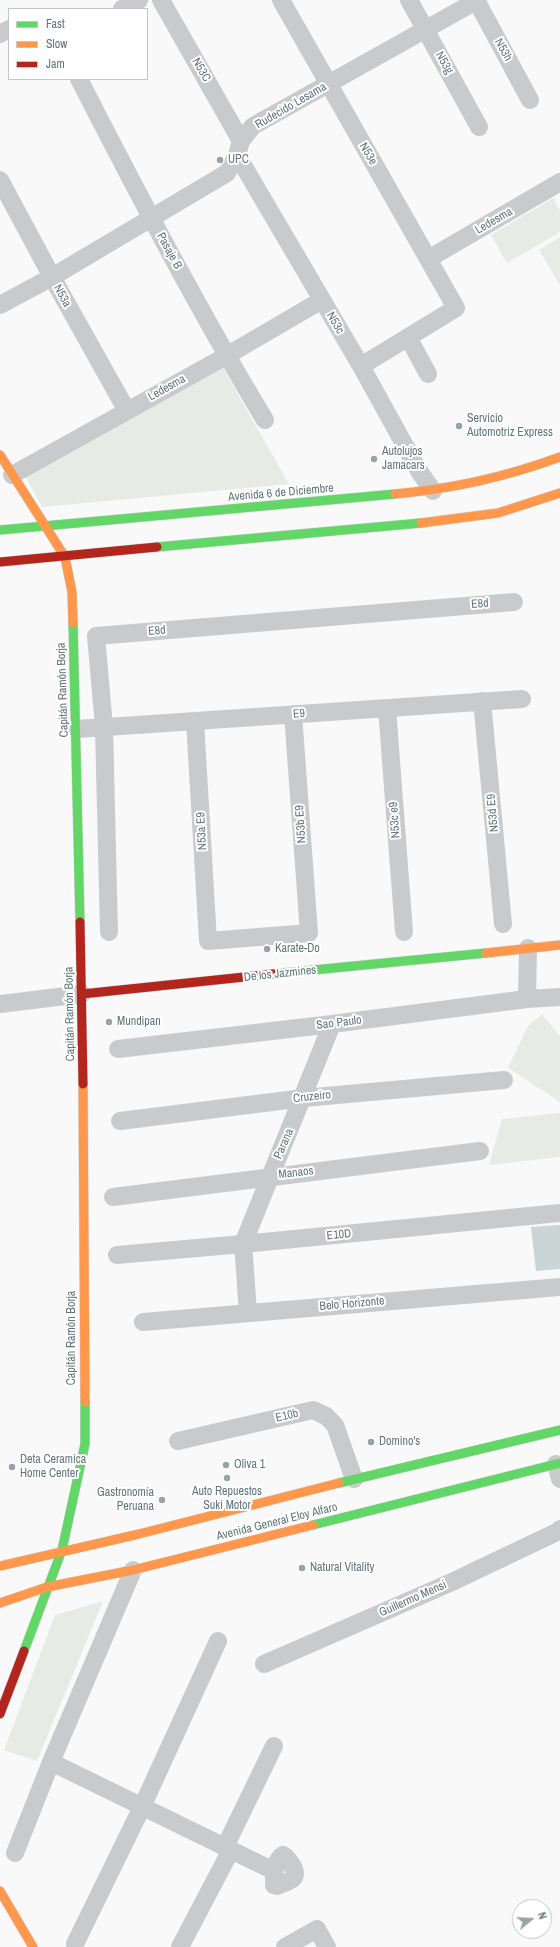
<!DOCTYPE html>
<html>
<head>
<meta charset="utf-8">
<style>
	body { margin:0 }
	#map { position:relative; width:560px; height:1947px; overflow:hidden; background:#f9f9f9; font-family:"Archivo Narrow",sans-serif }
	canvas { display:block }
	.legend { position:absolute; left:8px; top:8px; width:140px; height:72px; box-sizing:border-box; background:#fff; border:1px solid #c0c8ca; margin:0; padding:5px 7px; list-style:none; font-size:12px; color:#62767b }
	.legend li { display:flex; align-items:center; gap:8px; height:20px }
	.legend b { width:20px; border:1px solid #c0c8ca }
	.north { position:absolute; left:512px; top:1899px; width:40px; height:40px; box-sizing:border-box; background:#fff; border:1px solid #c0c8ca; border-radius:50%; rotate:72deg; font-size:11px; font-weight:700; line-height:16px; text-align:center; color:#62767b }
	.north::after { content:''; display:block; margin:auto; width:14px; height:18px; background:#97a4a7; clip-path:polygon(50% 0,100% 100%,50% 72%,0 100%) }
</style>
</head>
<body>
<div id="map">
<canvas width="560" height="1947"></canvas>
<ul class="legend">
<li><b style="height:5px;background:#63d668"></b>Fast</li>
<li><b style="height:5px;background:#ff974d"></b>Slow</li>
<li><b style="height:5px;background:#b3261e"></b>Jam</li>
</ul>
<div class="north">N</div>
</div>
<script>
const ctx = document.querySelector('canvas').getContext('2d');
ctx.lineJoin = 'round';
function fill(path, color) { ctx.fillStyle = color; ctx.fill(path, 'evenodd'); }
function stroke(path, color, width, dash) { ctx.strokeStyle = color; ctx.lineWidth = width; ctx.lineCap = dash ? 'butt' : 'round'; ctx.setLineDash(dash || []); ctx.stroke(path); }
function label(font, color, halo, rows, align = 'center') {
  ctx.font = font + ' "Archivo Narrow",sans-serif'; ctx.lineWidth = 4; ctx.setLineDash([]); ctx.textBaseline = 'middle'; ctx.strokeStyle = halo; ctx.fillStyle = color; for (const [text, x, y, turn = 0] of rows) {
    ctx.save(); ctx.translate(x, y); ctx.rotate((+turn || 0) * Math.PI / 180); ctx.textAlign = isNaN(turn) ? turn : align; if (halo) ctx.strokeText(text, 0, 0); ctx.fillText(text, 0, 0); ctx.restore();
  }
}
const green = new Path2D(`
	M 553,198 L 560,210 L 560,232 L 507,263 L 491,235 Z
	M 560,237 L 560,285 L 539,250 Z
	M 221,365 L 289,484 L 42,507 L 26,477 Z
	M 542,1014 L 560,1036 L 560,1102 L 508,1068 L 528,1026 Z
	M 560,1113 L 560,1157 L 489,1165 L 502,1119 Z
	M 103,1601 L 37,1761 L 4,1750 L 55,1615 Z`);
const water = new Path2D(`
	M 560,1225 L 560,1269 L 536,1271 L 531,1227 Z`);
const street = new Path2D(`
	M 161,0 L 241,141
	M 281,0 L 456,308 L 361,366
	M 409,0 L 479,127
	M 476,0 L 530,100
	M 122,9 L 139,0
	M 0,34 L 9,29
	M 79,79 C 138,194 198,309 265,420
	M 237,155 L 361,366 L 419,471 L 433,491
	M 0,180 L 52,277 L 127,411
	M 428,259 L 560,182
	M 0,305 L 52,277 L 227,173 L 237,155 L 241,141 L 253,126 L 478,0
	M 408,337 L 428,374
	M 12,475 L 226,356 L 322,300
	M 482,701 L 503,924
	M 387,708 L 404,932
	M 195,721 L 208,941 L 309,933 L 293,714
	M 77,729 L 522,699
	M 109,932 L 104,727 L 96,636 L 514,602
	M 527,999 L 528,948
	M 0,1004 L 82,994
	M 118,1049 L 332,1024 L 527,999 L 560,997
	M 120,1121 L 304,1098 L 504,1080
	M 113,1197 L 480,1151
	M 117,1255 L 243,1244 L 560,1213
	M 248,1312 L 243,1244 L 332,1024
	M 143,1322 L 560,1287
	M 178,1441 L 313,1410 L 326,1416 L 335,1425 L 354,1479
	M 556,1464 L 560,1479
	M 133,1570 L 51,1762 L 274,1871
	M 264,1664 L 452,1582 L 557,1532 L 560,1529
	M 225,1847 L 274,1746
	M 15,1853 L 51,1762
	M 283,1855 C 288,1858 289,1861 292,1865 C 301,1880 288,1881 277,1886 L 274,1885 C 274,1875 274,1861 283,1855 Z
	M 75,1944 L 142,1807 L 218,1641
	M 180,1947 L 231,1850
	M 285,1947 L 317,1929 L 327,1947`);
const fast = new Path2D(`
	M 0,530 L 395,494
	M 157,547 L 421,523
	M 73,623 L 80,922
	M 273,974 L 486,953
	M 339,1483 L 560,1430
	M 313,1525 L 560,1463
	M 24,1651 L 62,1550 L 85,1444 L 85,1402`);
const slow = new Path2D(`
	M 0,455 L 65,557 L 72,592 L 73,623
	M 395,494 C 452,489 506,477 560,457
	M 421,523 L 498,513 L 560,493
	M 486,953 L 560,945
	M 83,1084 L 85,1402
	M 0,1566 L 139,1534 L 339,1483
	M 0,1603 L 47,1587 L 133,1570 L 313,1525
	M 0,1891 L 33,1947`);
const jam = new Path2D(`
	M 0,562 L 157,547
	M 80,922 L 83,1084
	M 82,994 L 273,974
	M 0,1714 L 24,1651`);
const markers = [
	[220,160,4,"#97a4a7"],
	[459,426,4,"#97a4a7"],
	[374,459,4,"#97a4a7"],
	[267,949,4,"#97a4a7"],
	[109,1022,4,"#97a4a7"],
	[371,1442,4,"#97a4a7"],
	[226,1465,4,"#97a4a7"],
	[12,1467,4,"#97a4a7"],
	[227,1478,4,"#97a4a7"],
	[162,1500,4,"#97a4a7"],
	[302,1568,4,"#97a4a7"]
];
const streetNames = [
	["N53h",503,50,61],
	["N53g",444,63,61],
	["N53C",201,70,60],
	["Rudecido Lesama",291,106,-30],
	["N53e",368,154,60],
	["Ledesma",494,221,-30],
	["Pasaje B",169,251,61],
	["N53a",62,296,61],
	["N53c",335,323,60],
	["Ledesma",167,388,-29],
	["Avenida 6 de Diciembre",281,493,-5],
	["E8d",480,604,-5],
	["E8d",157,631,-5],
	["Capitán Ramón Borja",63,690,-92],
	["E9",299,714,-4],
	["N53d E9",493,813,-95],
	["N53c e9",395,820,-94],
	["N53b E9",301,824,-94],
	["N53a E9",202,831,-93],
	["De los Jazmines",280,974,-6],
	["Capitán Ramón Borja",70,1014,-91],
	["Sao Paulo",339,1023,-7],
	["Cruzeiro",312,1097,-6],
	["Parana",284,1144,-66],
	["Manaos",296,1173,-7],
	["E10D",339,1235,-6],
	["Belo Horizonte",352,1304,-5],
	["Capitán Ramón Borja",72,1338,-90],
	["E10b",287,1416,-13],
	["Avenida General Eloy Alfaro",277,1522,-14],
	["Guillermo Mensi",413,1599,-24]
];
const poiNames = [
	["UPC",228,160],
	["Servicio",467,419],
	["Automotriz Express",467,433],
	["Autolujos",382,452],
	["Jamacars",382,466],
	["Karate-Do",275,949],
	["Mundipan",117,1022],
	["Domino's",379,1442],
	["Deta Ceramica",20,1460],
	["Home Center",20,1474],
	["Oliva 1",234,1465],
	["Auto Repuestos",227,1492,"center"],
	["Suki Motor",227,1506,"center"],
	["Gastronomía",154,1493,"right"],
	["Peruana",154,1507,"right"],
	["Natural Vitality",310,1568]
];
fill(green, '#e8eae6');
fill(water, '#cad5d5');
stroke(fast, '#d4d5d6', 10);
stroke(slow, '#d4d5d6', 10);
stroke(jam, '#d4d5d6', 10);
stroke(street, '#c9cacb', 18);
stroke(fast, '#63d668', 9);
stroke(slow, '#ff974d', 9);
stroke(jam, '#b3261e', 9);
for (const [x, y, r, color] of markers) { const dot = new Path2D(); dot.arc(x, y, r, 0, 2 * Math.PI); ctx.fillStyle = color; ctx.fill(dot); stroke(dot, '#fff', 1.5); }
label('12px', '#62767b', '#fff', streetNames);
label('12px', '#62767b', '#fff', poiNames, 'left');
</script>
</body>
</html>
